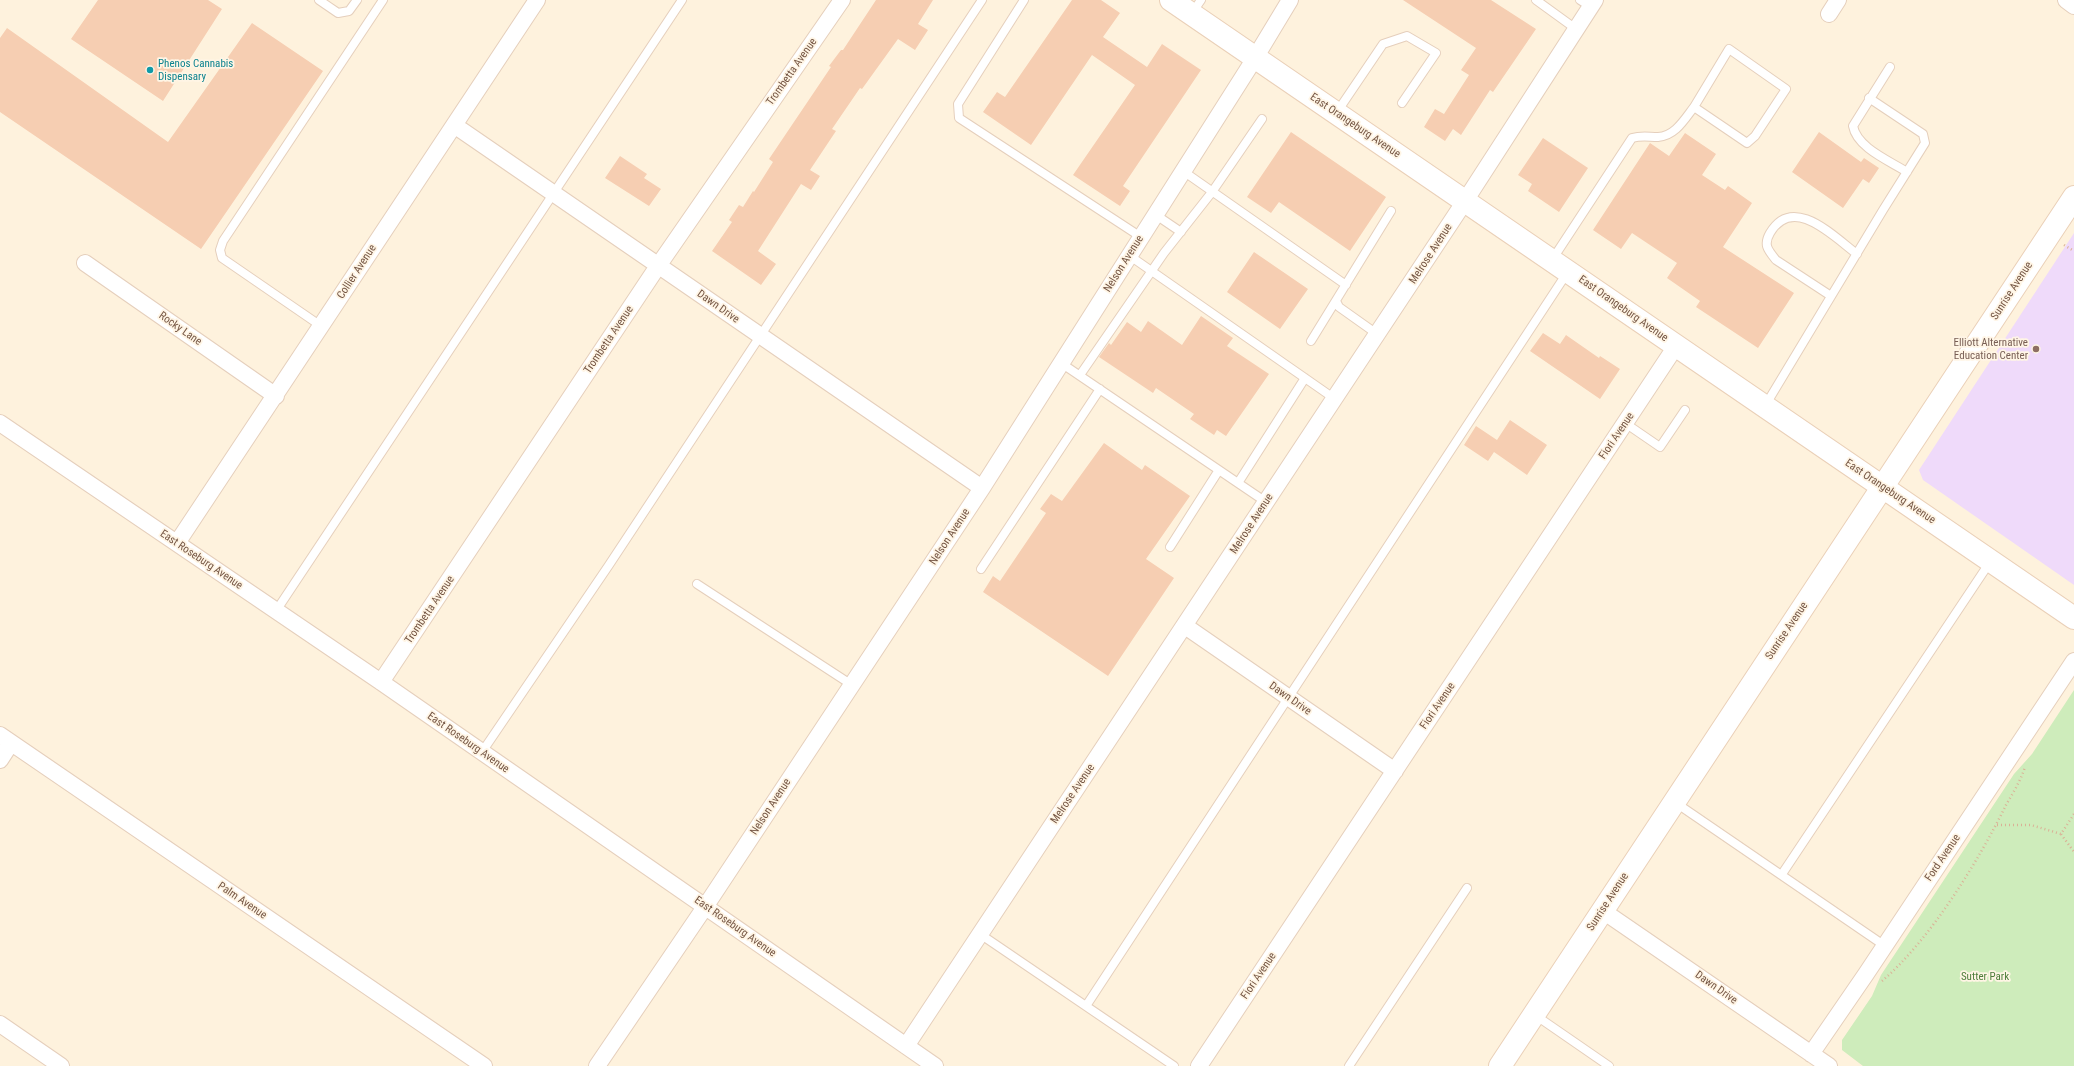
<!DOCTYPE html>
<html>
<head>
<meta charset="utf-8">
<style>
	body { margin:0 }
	canvas { display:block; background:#fef2dd }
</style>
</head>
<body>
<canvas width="2074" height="1066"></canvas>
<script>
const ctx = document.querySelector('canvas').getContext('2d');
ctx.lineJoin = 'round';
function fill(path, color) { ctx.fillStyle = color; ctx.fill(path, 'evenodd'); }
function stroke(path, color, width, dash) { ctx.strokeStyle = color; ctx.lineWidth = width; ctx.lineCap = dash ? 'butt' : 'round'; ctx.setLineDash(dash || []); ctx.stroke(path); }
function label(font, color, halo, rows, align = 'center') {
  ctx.font = font + ' "Roboto Condensed",sans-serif'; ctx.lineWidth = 3.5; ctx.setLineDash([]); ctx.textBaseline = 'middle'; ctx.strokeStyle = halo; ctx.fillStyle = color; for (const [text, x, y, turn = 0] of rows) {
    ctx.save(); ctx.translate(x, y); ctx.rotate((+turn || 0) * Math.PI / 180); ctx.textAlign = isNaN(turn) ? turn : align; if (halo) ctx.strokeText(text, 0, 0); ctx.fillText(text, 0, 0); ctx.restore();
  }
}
const education = new Path2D(`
	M 2074,233 L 2074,585 L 1923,480 L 1919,470 Z`);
const green = new Path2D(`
	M 2074,690 L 2074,1066 L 1863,1066 L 1842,1050 L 1842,1040 L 1872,996 L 1881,975 L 2014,774 L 2032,754 Z`);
const building = new Path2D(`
	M 98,0 L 208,0 L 222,9 L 163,101 L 71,39 Z
	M 876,0 L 933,0 L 918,24 L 928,30 L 915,50 L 898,39 L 862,89 L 860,88 L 832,129 L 836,131 L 810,170 L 820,176 L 811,190 L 801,184 L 758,251 L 776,264 L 761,285 L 712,251 L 732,222 L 729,220 L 739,205 L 743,207 L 753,191 L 754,192 L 773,162 L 769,159 L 831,67 L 829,66 L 841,50 L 843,50 Z
	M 1072,0 L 1101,0 L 1120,13 L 1103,37 L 1147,67 L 1162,44 L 1201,70 L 1123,186 L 1130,191 L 1120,206 L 1073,175 L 1135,85 L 1092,55 L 1031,145 L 983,112 L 997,92 L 1005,97 Z
	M 1403,0 L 1491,0 L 1536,29 L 1493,92 L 1490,90 L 1461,135 L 1453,129 L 1445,141 L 1424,127 L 1435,109 L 1444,114 L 1469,75 L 1461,70 L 1476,48 Z
	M 252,23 L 323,71 L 201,249 L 0,112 L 0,38 L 7,28 L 168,142 Z
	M 1291,132 L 1386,197 L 1350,251 L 1279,202 L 1271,213 L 1247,197 Z
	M 1819,132 L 1861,162 L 1864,158 L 1879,168 L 1869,183 L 1863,179 L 1843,208 L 1792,172 Z
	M 1685,133 L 1716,154 L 1702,175 L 1725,190 L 1728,186 L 1752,203 L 1723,247 L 1794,293 L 1758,348 L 1696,307 L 1700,301 L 1667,278 L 1677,263 L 1632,233 L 1621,249 L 1593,230 L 1650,143 L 1669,156 Z
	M 1543,138 L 1588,168 L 1559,212 L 1528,191 L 1532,184 L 1518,175 Z
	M 620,156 L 647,174 L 644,178 L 661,189 L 649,206 L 605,178 Z
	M 1254,252 L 1308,289 L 1280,329 L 1227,292 Z
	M 1201,316 L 1233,338 L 1227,346 L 1269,374 L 1226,436 L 1217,430 L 1214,435 L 1190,419 L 1194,414 L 1156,388 L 1153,393 L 1099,357 L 1109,343 L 1111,345 L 1127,322 L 1141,332 L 1148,321 L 1182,345 Z
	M 1543,333 L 1560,344 L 1566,335 L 1599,358 L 1600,356 L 1620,369 L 1600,399 L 1530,351 Z
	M 1510,420 L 1547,445 L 1527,475 L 1494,452 L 1488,461 L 1464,445 L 1476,426 L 1497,440 Z
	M 1104,443 L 1142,470 L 1145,465 L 1190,496 L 1146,559 L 1174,578 L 1108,676 L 983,592 L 993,576 L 1000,581 L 1046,513 L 1040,509 L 1051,494 L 1062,501 Z`);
const path = new Path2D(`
	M 2064,245 L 2074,251
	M 2074,814 L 2061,834 L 2074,852
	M 1997,825 L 2031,825 L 2061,834
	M 1882,981 C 1930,940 1978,862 2006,805 C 2013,793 2021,780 2025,767`);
const lane = new Path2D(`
	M 319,0 L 338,13 L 349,11 L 357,0
	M 1024,0 L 958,104 L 959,118 L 1141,237
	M 1536,0 L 1576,29
	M 1580,0 L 1591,7
	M 1192,13 L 1201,0
	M 1890,67 L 1853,126 C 1857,148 1890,161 1907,172
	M 1337,112 L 1383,44 L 1407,36 L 1436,53 L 1402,103
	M 1183,171 L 1346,285
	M 1156,215 L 1181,232
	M 1130,256 L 1335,399
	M 1552,260 L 1632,138 C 1642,135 1649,137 1658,137 C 1675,136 1684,120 1694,107 L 1747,143 L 1755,136 L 1786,89 L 1729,49 L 1694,107
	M 1831,296 L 1776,260 C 1768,250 1763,245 1770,233 C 1793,194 1833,236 1857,254
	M 1336,301 L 1339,307 L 1377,334
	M 321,326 L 222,258 L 220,250 L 223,241 L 383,0
	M 1311,341 L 1391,211
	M 1061,363 L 1266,502
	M 1080,375 L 1164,253 L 1212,192 L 1262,119
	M 1765,406 L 1883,210 L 1925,143 L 1923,134 L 1869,98
	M 1625,423 L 1660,447 L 1685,410
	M 1238,483 L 1305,378
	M 1170,547 L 1219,470
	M 981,569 L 1100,389
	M 697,584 L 852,685
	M 276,611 L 682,0
	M 482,752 L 609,565 L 982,0
	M 1676,803 L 1885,946
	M 1782,874 L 1990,562
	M 980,934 L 1174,1066
	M 1086,1006 L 1567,273
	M 1535,1015 L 1609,1066
	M 1349,1066 L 1467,888`);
const street = new Path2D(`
	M 2066,0 L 2074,6
	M 1829,14 L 1838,0
	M 454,125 L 982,488
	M 85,263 L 276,396
	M 0,423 L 381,682 L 935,1066
	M 177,543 L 537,0
	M 1185,626 L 1395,771
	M 381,682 L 658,266 L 842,0
	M 0,735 L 484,1066
	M 0,760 L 11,743
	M 1603,911 L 1829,1066
	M 0,1024 L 61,1066
	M 906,1046 L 1465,201 L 1595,0
	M 1811,1054 L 1866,974 L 2074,661
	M 597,1066 L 705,907 L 982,488 L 1255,58 L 1290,0
	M 1199,1066 L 1676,346`);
const secondary = new Path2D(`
	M 1171,0 L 2074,618
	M 1500,1066 L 2074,197`);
const markers = [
	[150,70,4,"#0f9aa8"],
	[2036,349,4,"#8d6e63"]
];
const cultureNames = [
	["Phenos Cannabis",158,64],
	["Dispensary",158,77]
];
const streetNames = [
	["Trombetta Avenue",792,72,-55],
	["East Orangeburg Avenue",1355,126,34],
	["Melrose Avenue",1431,254,-57],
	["Nelson Avenue",1124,264,-58],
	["Collier Avenue",357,272,-57],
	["Sunrise Avenue",2012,291,-57],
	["Dawn Drive",718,307,35],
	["East Orangeburg Avenue",1623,309,35],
	["Rocky Lane",180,329,35],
	["Trombetta Avenue",609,340,-56],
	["Fiori Avenue",1617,436,-56],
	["East Orangeburg Avenue",1890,492,34],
	["Melrose Avenue",1252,524,-57],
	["Nelson Avenue",950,537,-57],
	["East Roseburg Avenue",201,560,34],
	["Trombetta Avenue",430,610,-56],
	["Sunrise Avenue",1787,631,-56],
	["Dawn Drive",1290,699,35],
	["Fiori Avenue",1438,706,-56],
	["East Roseburg Avenue",468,743,35],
	["Melrose Avenue",1073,794,-56],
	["Nelson Avenue",771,807,-57],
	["Ford Avenue",1943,858,-56],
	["Palm Avenue",242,901,34],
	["Sunrise Avenue",1608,902,-57],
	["East Roseburg Avenue",735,927,35],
	["Fiori Avenue",1259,976,-56],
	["Dawn Drive",1716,988,35]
];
const educationNames = [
	["Elliott Alternative",2028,343],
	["Education Center",2028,356]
];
const parkNames = [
	["Sutter Park",1985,977]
];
fill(education, '#efdafa');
fill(green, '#ceecbb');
fill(building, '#f6ceb2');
stroke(lane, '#e5cfbc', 10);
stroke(street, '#e5cfbc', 18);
stroke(secondary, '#ead0b8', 24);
stroke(path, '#dab196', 2.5, [1, 3]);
stroke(lane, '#fff', 8);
stroke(street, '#fff', 16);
stroke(secondary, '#fff', 22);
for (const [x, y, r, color] of markers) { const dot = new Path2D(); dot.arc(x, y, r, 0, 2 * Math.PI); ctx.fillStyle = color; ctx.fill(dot); stroke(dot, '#fff5e5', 1.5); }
label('11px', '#0d838f', '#fff5e5', cultureNames, 'left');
label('11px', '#755644', '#fff5e5', streetNames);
label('11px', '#785e54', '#fff5e5', educationNames, 'right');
label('11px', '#4d7d3a', '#fff5e5', parkNames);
</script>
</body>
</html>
